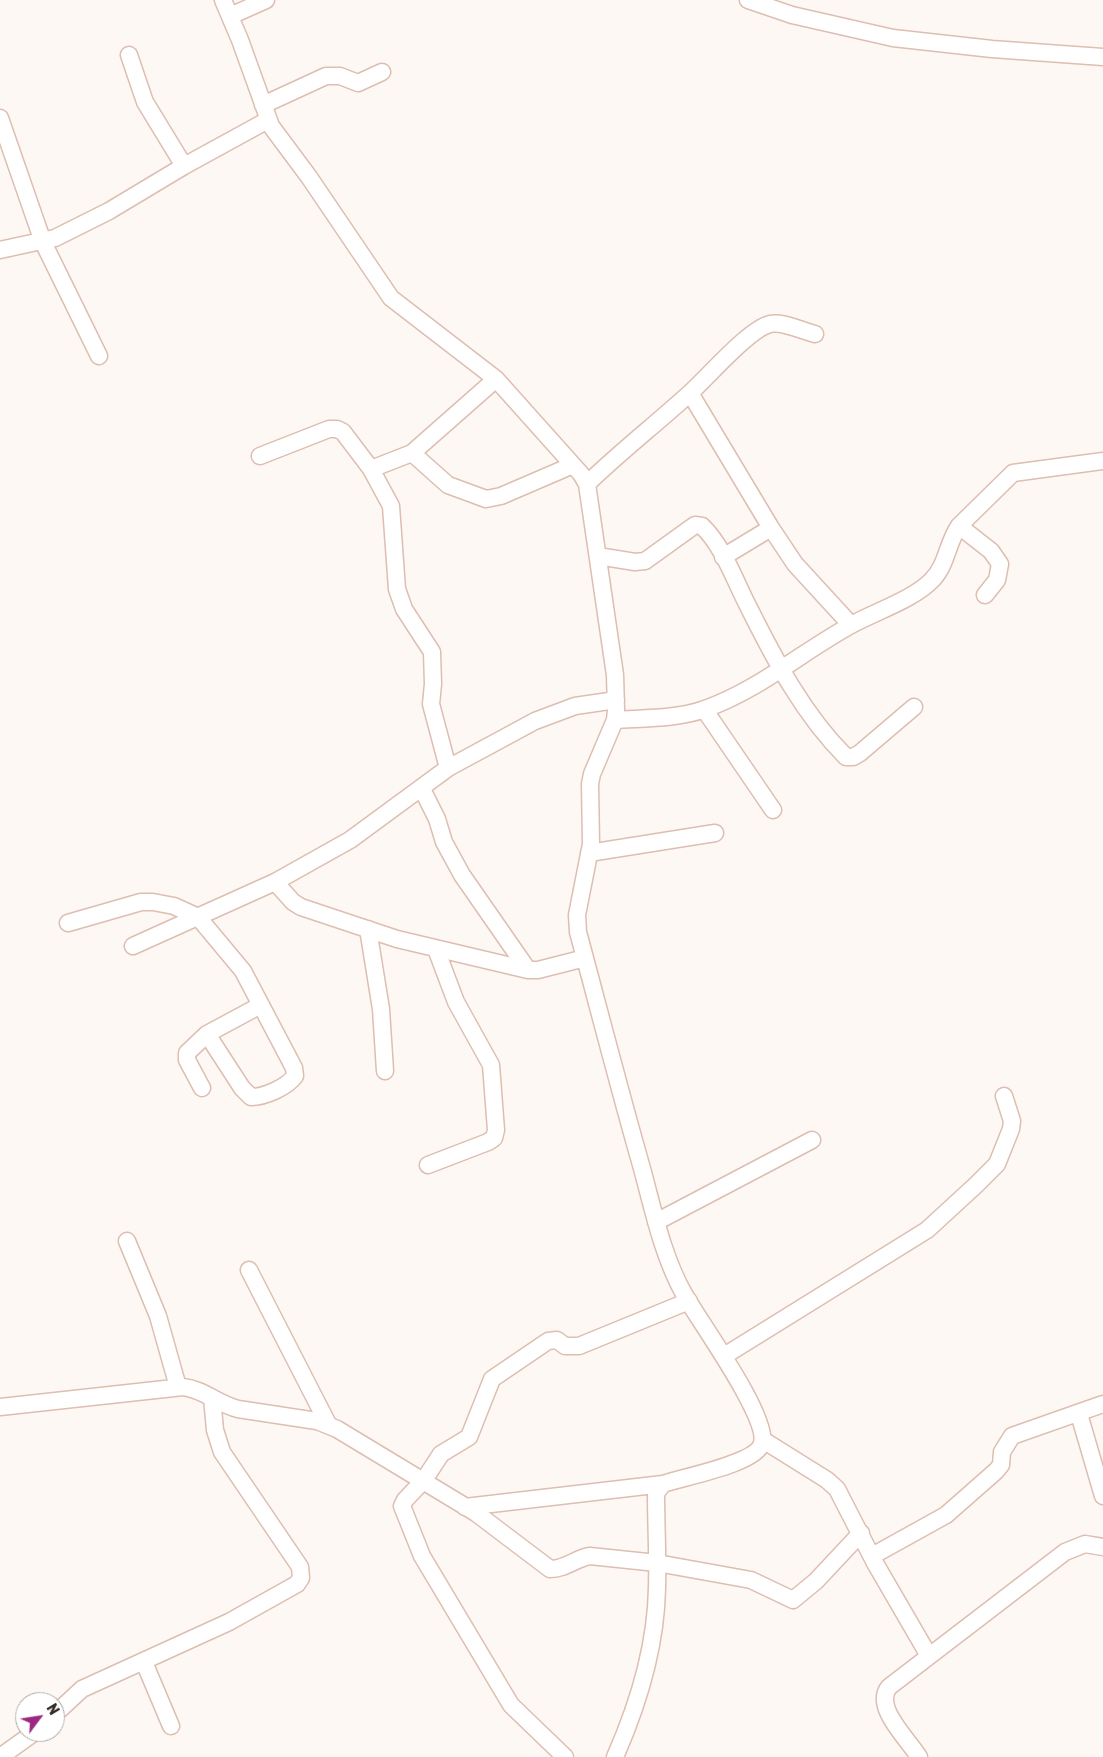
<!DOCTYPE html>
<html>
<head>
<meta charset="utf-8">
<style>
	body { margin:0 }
	#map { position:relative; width:1103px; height:1757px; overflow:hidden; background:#fef8f5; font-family:Rubik,sans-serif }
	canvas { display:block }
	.north { position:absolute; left:15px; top:1692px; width:50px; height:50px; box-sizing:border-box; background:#fff; border:1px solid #afaaa8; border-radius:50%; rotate:59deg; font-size:14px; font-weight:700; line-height:20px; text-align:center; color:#362a25 }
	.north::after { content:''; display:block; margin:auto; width:18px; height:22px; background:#9c2883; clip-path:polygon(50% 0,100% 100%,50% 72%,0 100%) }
</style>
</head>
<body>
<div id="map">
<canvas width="1103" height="1757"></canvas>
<div class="north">N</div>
</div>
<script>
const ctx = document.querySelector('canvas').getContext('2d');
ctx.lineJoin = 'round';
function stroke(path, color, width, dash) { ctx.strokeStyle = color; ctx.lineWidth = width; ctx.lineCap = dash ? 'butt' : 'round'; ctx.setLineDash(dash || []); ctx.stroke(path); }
const minor = new Path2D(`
	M 223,0 L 240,40 L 271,126 L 309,177 L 391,298 L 496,379 L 581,474 L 587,484 L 615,675 L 616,710 L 615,720 L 592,774 L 590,784 L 591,844 L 577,915 L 578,932 C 599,1010 619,1088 641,1165 C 653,1208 662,1255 684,1294 C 699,1321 769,1417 762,1443 C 757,1464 682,1477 663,1484 L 656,1493 C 656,1525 658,1557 657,1588 C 656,1646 638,1705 615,1757
	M 748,0 L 792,15 L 893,38 L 992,49 L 1103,57
	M 230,16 L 266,0
	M 129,55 L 145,102 L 184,166
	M 263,105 L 326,76 L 340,76 L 358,83 L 382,72
	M 0,118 L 43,242 L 99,356
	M 0,250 L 55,238 L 109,211 L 184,166 L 268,120
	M 690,393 L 771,528 L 795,564 L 851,625
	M 412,453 L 448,485 L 486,499 L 501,496 L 573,465
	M 260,456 L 329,429 L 337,429 L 343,432 L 371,469 L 391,506 L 397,589 L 404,609 L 432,652 L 433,684 L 431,704 L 448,768
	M 371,469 L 412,453 L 496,379
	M 587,484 C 620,452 656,424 690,393 C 708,377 749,329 770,324 C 783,321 802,331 815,334
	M 959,526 L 991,551 L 1000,564 L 997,580 L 985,595
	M 598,556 L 635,562 L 645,561 L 695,525 L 702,526 C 723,546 735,581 748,606 C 775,660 803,714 846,757 L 853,757 L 860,753 L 914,707
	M 723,557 L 771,528
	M 704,709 L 773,810
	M 615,720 C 645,718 677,719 705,709 C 759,690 803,651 853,624 C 877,611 914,599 932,580 C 947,565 947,543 959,526 L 1013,473 L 1103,461
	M 422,789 L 437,819 L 444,842 L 462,875 L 528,970
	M 589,853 L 715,833
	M 275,882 L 293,902 L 301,907 L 397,939 L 528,970 L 538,970 L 585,958
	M 68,923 L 141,902 L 153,902 L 174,906 L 198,917 L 243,971 L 294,1068 L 295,1076 C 287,1087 265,1097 251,1097 L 242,1088 L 207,1034
	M 368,929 L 381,1009 L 385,1071
	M 133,946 L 275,882 L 350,840 L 448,768 L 535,721 L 575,706 L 616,700
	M 202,1088 L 187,1060 L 187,1053 L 207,1034 L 261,1005
	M 428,1165 L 488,1142 L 494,1138 L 496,1130 L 491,1065 L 456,1002 L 436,949
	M 656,1222 L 812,1140
	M 127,1241 L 158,1316 L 178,1387
	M 249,1270 L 328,1424
	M 724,1356 L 927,1230 L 976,1185 L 997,1164 L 1011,1129 L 1012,1121 L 1004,1096
	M 0,1407 L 183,1387 C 203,1389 218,1404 238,1409 L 317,1421 L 337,1429 L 476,1513 L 550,1569 C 566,1569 576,1558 590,1556 L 657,1563 L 751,1580 L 793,1600 L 816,1581 L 861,1533
	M 1079,1414 L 1103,1496
	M 763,1440 L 827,1480 L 837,1489 L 875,1563 L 929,1656
	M 465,1507 L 663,1484
	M 872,1556 L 946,1515 L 996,1471 L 1001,1465 L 1002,1452 L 1012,1436 L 1103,1404
	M 144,1662 L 171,1726
	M 55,1714 L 82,1689 L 229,1622 L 297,1584 L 301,1578 L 300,1567 L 222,1452 L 215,1430 L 212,1398
	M 0,1757 L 35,1732
	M 565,1757 L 511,1705 L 422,1556 L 402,1506 L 405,1500 L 424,1480 L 441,1454 L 469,1437 L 492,1379 L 548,1341 L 557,1340 L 565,1346 L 579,1346 L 689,1301
	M 919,1757 C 908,1739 873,1707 889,1687 L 1065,1552 L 1085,1544 L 1103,1547`);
stroke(minor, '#ddbeb1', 19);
stroke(minor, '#fff', 16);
</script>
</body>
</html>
